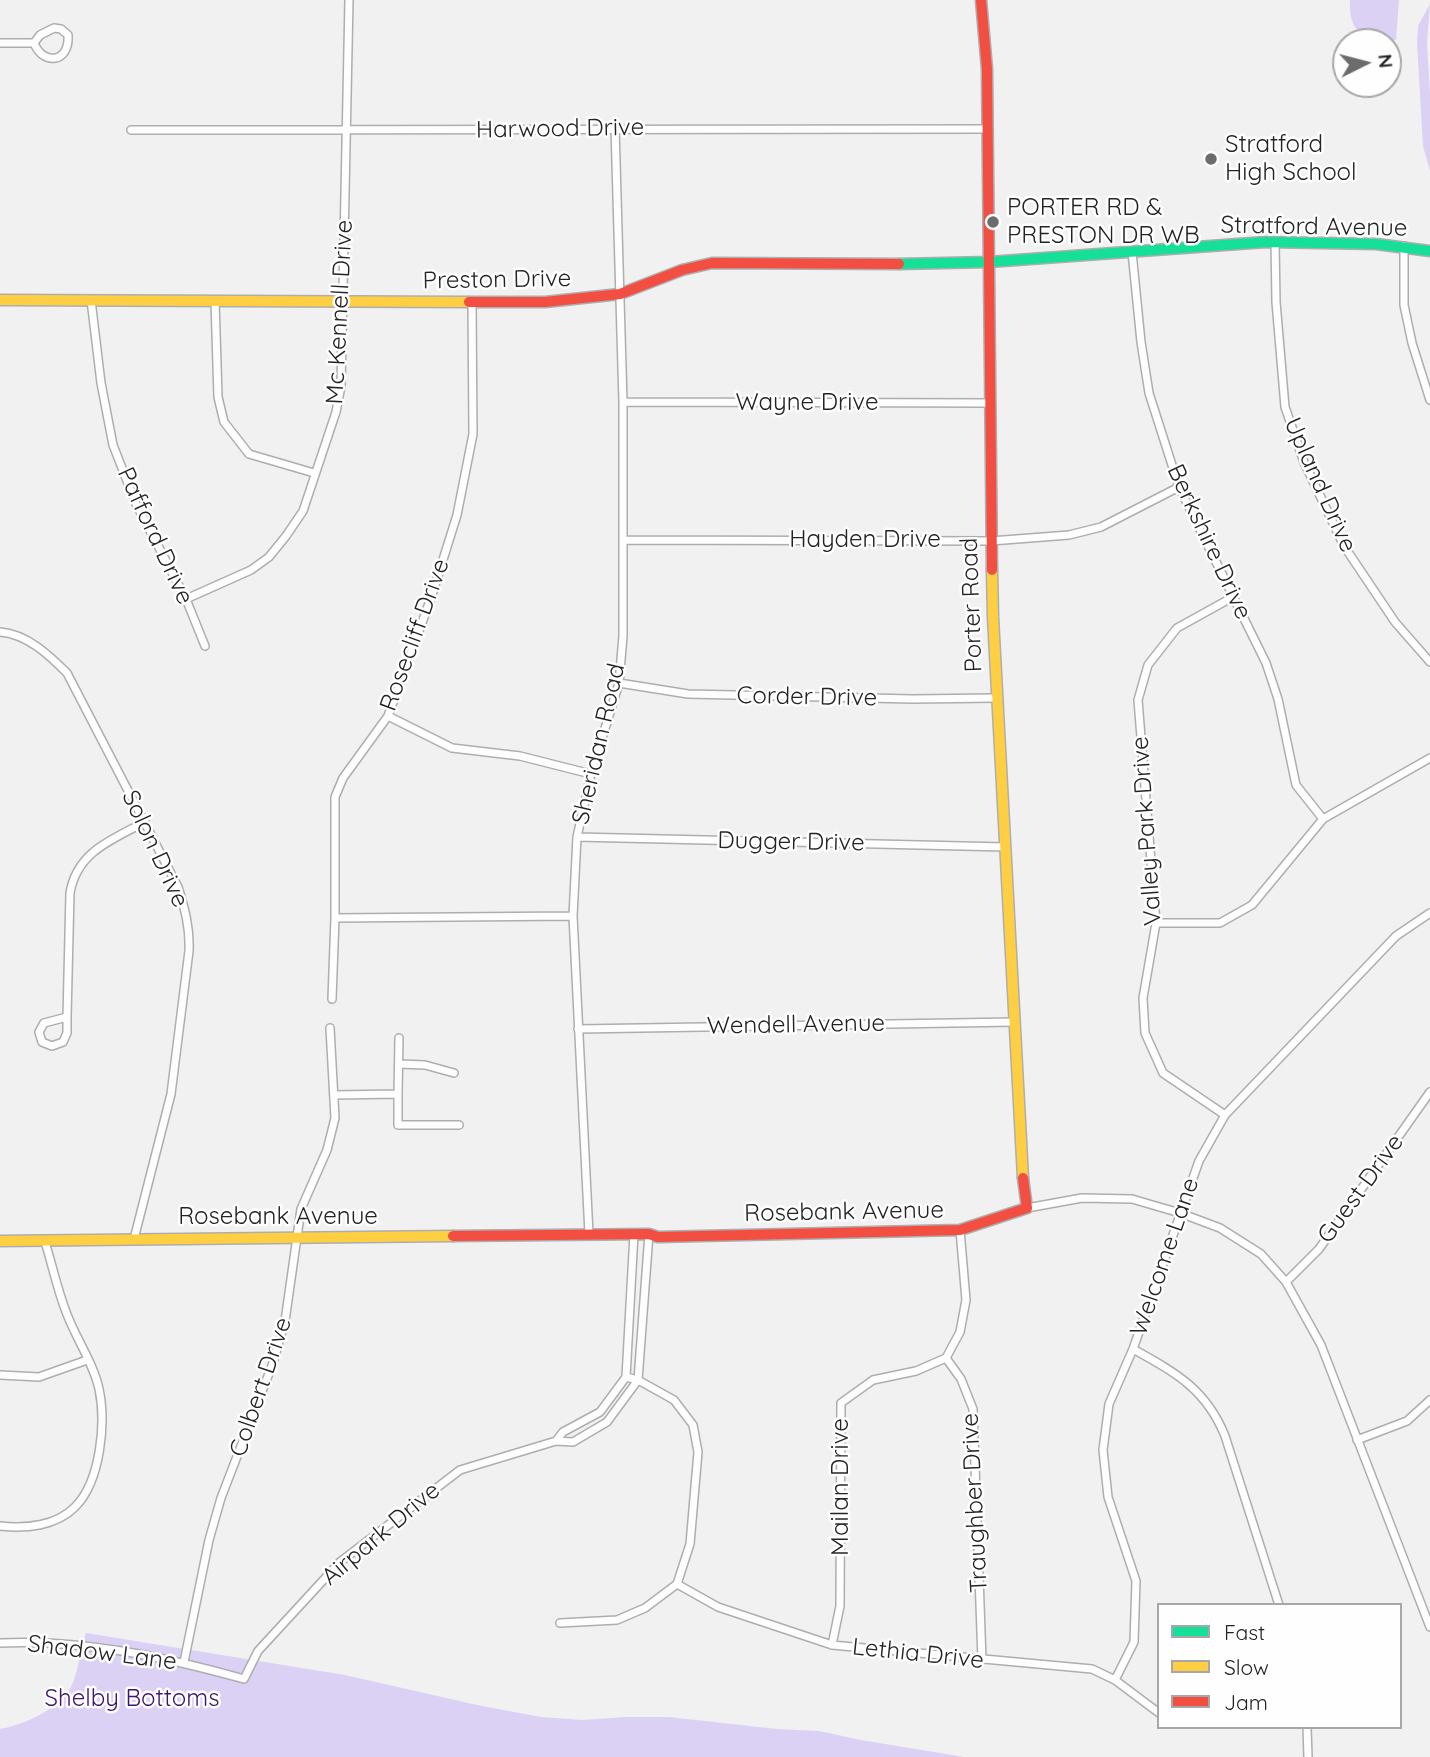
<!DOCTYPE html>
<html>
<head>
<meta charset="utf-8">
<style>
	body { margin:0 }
	#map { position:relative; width:1430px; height:1757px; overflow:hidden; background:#f1f1f2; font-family:Quicksand,sans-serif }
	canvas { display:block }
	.legend { position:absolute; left:1157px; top:1603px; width:245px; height:126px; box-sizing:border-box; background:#fefeff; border:2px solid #a7a7a8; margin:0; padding:9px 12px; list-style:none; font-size:21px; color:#252425 }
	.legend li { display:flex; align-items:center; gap:14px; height:35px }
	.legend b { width:35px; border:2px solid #a7a7a8 }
	.north { position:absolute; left:1332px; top:28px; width:70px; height:70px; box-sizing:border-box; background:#fefeff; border:2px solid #a7a7a8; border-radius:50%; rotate:84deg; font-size:19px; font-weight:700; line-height:28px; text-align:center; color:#252425 }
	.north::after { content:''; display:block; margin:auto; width:24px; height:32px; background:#6c6c6d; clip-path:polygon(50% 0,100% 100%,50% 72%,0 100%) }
</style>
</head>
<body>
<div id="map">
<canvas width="1430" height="1757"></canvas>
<ul class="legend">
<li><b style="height:9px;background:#16e098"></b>Fast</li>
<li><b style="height:9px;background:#ffcf43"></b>Slow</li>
<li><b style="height:9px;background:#f24e42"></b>Jam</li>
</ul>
<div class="north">N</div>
</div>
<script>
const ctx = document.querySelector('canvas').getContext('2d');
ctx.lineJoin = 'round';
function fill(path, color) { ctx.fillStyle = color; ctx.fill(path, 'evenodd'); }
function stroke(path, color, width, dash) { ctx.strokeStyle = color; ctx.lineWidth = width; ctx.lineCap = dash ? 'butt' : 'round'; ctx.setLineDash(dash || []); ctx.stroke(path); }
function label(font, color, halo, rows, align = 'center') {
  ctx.font = font + ' Quicksand,sans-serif'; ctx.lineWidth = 5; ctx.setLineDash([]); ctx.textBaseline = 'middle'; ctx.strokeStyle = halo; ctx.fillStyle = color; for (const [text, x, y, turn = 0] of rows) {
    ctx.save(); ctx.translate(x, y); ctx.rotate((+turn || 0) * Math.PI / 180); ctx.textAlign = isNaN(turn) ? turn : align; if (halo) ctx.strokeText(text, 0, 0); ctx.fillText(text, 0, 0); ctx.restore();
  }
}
const green = new Path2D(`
	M 1350,0 L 1399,0 L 1396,40 C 1365,40 1348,34 1350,0 Z
	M 1430,4 L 1427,43 L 1430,94 L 1430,171 L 1423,146 L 1417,43 L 1418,26 Z
	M 86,1633 L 345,1675 L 477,1705 L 541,1717 L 583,1720 L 626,1717 L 669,1717 L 777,1729 L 819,1731 L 861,1740 L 964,1757 L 0,1757 L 0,1729 C 24,1725 59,1709 71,1687 C 79,1670 80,1650 86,1633 Z`);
const street = new Path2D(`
	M 54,28 L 61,29 L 68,35 C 70,63 43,66 34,43 L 40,35 Z
	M 0,43 L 34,43
	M 131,130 L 988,129
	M 1275,242 L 1276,302 L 1285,407 L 1304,462 L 1344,546 L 1395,622 L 1430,662
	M 1404,246 L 1404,305 L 1412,343 L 1430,400
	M 1132,252 L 1141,342 L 1149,393 L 1179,487 L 1266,663 L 1278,699 L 1296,785 L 1323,819
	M 91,300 L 101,383 L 113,445 L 136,504 L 186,599 L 205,646
	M 215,301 L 218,397 L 224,422 L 249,454 L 314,473
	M 623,402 L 990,403
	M 624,540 L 991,541 L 1069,535 L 1101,527 L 1179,487
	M 186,599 L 251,570 L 269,557 L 286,536 L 303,511 L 336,412 L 341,386 L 349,0
	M 0,632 C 27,634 49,655 67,673 L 178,887 C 185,909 190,928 189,951 L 171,1094 L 134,1239
	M 619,683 L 688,694 L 913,699 L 996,698
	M 388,716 L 452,748 L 520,756 L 591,774
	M 577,837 L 1005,847
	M 335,918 L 573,916
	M 1156,923 L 1220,923 L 1252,905 L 1323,819 L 1430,758
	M 332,999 L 335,918 L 335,797 L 343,778 L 388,716 L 431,598 L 457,515 L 473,434 L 472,302
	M 67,1017 L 67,1033 L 63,1042 L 52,1046 L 42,1042 L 39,1032 L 44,1023 L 67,1017 L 70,893 C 77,852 111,840 145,822
	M 578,1029 L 1015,1022
	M 399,1064 L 425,1065 L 454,1073
	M 398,1094 L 398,1125 L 459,1125
	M 334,1095 L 398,1094 L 399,1038
	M 1225,1115 L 1163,1073 L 1145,1033 L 1143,998 L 1156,923 L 1138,700 L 1148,665 L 1177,628 L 1233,597
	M 1027,1208 L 1082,1198 L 1132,1199 L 1180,1213 L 1220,1228 L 1261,1254 L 1286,1282 L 1321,1345 L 1430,1627
	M 960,1230 L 966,1300 L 960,1332 L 946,1358 L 961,1379 L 973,1409 L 982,1660
	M 589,1234 L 573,916 L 577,837 L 591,774 L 619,683 L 623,636 L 623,402 L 615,128
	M 1286,1282 L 1319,1249 L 1430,1092
	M 1133,1349 C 1176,1373 1206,1389 1225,1436 L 1279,1605
	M 0,1375 L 39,1377 L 87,1360
	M 1357,1440 L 1407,1421 L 1430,1400
	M 556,1441 L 563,1432 L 600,1412 L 626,1377 L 634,1234
	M 0,1526 C 26,1529 56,1526 75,1507 C 101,1481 106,1422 99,1389 C 93,1361 74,1336 65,1309 C 57,1288 52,1264 45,1242
	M 677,1584 L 718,1607 L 832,1645 L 1092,1669 L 1115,1680 L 1159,1713
	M 560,1623 L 617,1620 L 645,1608 L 677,1584 L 690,1544 L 698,1452 L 693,1425 L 674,1400 L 638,1380 L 626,1377
	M 0,1643 C 82,1639 165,1657 244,1679 L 258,1651 L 340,1562 L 460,1470 L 556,1441 L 573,1442 L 607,1422 L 638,1380 L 649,1234
	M 832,1645 L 840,1606 L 841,1403 L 873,1380 L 916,1371 L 946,1358
	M 184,1662 L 209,1540 L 221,1498 L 273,1363 L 285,1321 L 301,1209 L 327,1150 L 335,1118 L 330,1028
	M 1115,1680 L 1134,1642 L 1136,1581 L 1108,1497 L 1103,1450 L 1109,1404 L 1133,1349 L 1199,1161 L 1225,1115 L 1396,936 L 1430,913
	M 1307,1727 L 1308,1757`);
const fast = new Path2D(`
	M 899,264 L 989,262 L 1266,242 L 1376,244 L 1430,251`);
const slow = new Path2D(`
	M 0,300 L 469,302
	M 992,570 L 993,617 L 1023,1178
	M 0,1241 L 453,1236`);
const jam = new Path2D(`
	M 981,0 L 987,69 L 992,570
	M 469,302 L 545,302 L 620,294 L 682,270 L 712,263 L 899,264
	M 453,1236 L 649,1234 L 658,1237 L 960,1230 L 1027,1208 L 1023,1178`);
const markers = [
	[1211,159,7,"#6c6c6d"],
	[993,222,7,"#6c6c6d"]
];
const streetNames = [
	["Harwood Drive",560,129,-1],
	["Stratford Avenue",1314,227,1],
	["Preston Drive",497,280,-1],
	["Mc Kennell Drive",340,312,-87],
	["Wayne Drive",807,403],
	["Upland Drive",1320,485,66],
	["Pafford Drive",155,536,65],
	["Hayden Drive",865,540],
	["Berkshire Drive",1209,542,65],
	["Porter Road",972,605,-92],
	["Rosecliff Drive",415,635,-70],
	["Corder Drive",807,697,1],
	["Sheridan Road",599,744,-77],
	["Valley Park Drive",1147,831,-94],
	["Dugger Drive",791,842,1],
	["Solon Drive",155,849,65],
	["Wendell Avenue",796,1025,-1],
	["Guest Drive",1361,1189,-54],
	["Rosebank Avenue",844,1212,-1],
	["Rosebank Avenue",278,1217],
	["Welcome Lane",1165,1257,-71],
	["Colbert Drive",261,1387,-71],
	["Mailan Drive",841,1487,-90],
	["Traughber Drive",975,1503,-93],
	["Airpark Drive",381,1534,-40],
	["Shadow Lane",102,1653,7],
	["Lethia Drive",918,1654,6]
];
const poiNames = [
	["Stratford",1225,145],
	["High School",1225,173],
	["PORTER RD &",1007,208],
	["PRESTON DR WB",1007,236]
];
const parkNames = [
	["Shelby Bottoms",132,1699]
];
fill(green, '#dbd1f5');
stroke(street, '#aeaeaf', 10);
stroke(fast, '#aeaeaf', 13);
stroke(slow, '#aeaeaf', 13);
stroke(jam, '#aeaeaf', 13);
stroke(street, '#fdfdfd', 7);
stroke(fast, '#16e098', 10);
stroke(slow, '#ffcf43', 10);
stroke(jam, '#f24e42', 10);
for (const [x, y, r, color] of markers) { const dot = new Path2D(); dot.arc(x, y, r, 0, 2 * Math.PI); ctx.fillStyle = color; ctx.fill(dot); stroke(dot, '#fefeff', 2.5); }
label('24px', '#252425', '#fefeff', streetNames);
label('24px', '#252425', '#fefeff', poiNames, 'left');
label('24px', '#3d156f', '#fefeff', parkNames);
</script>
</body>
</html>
